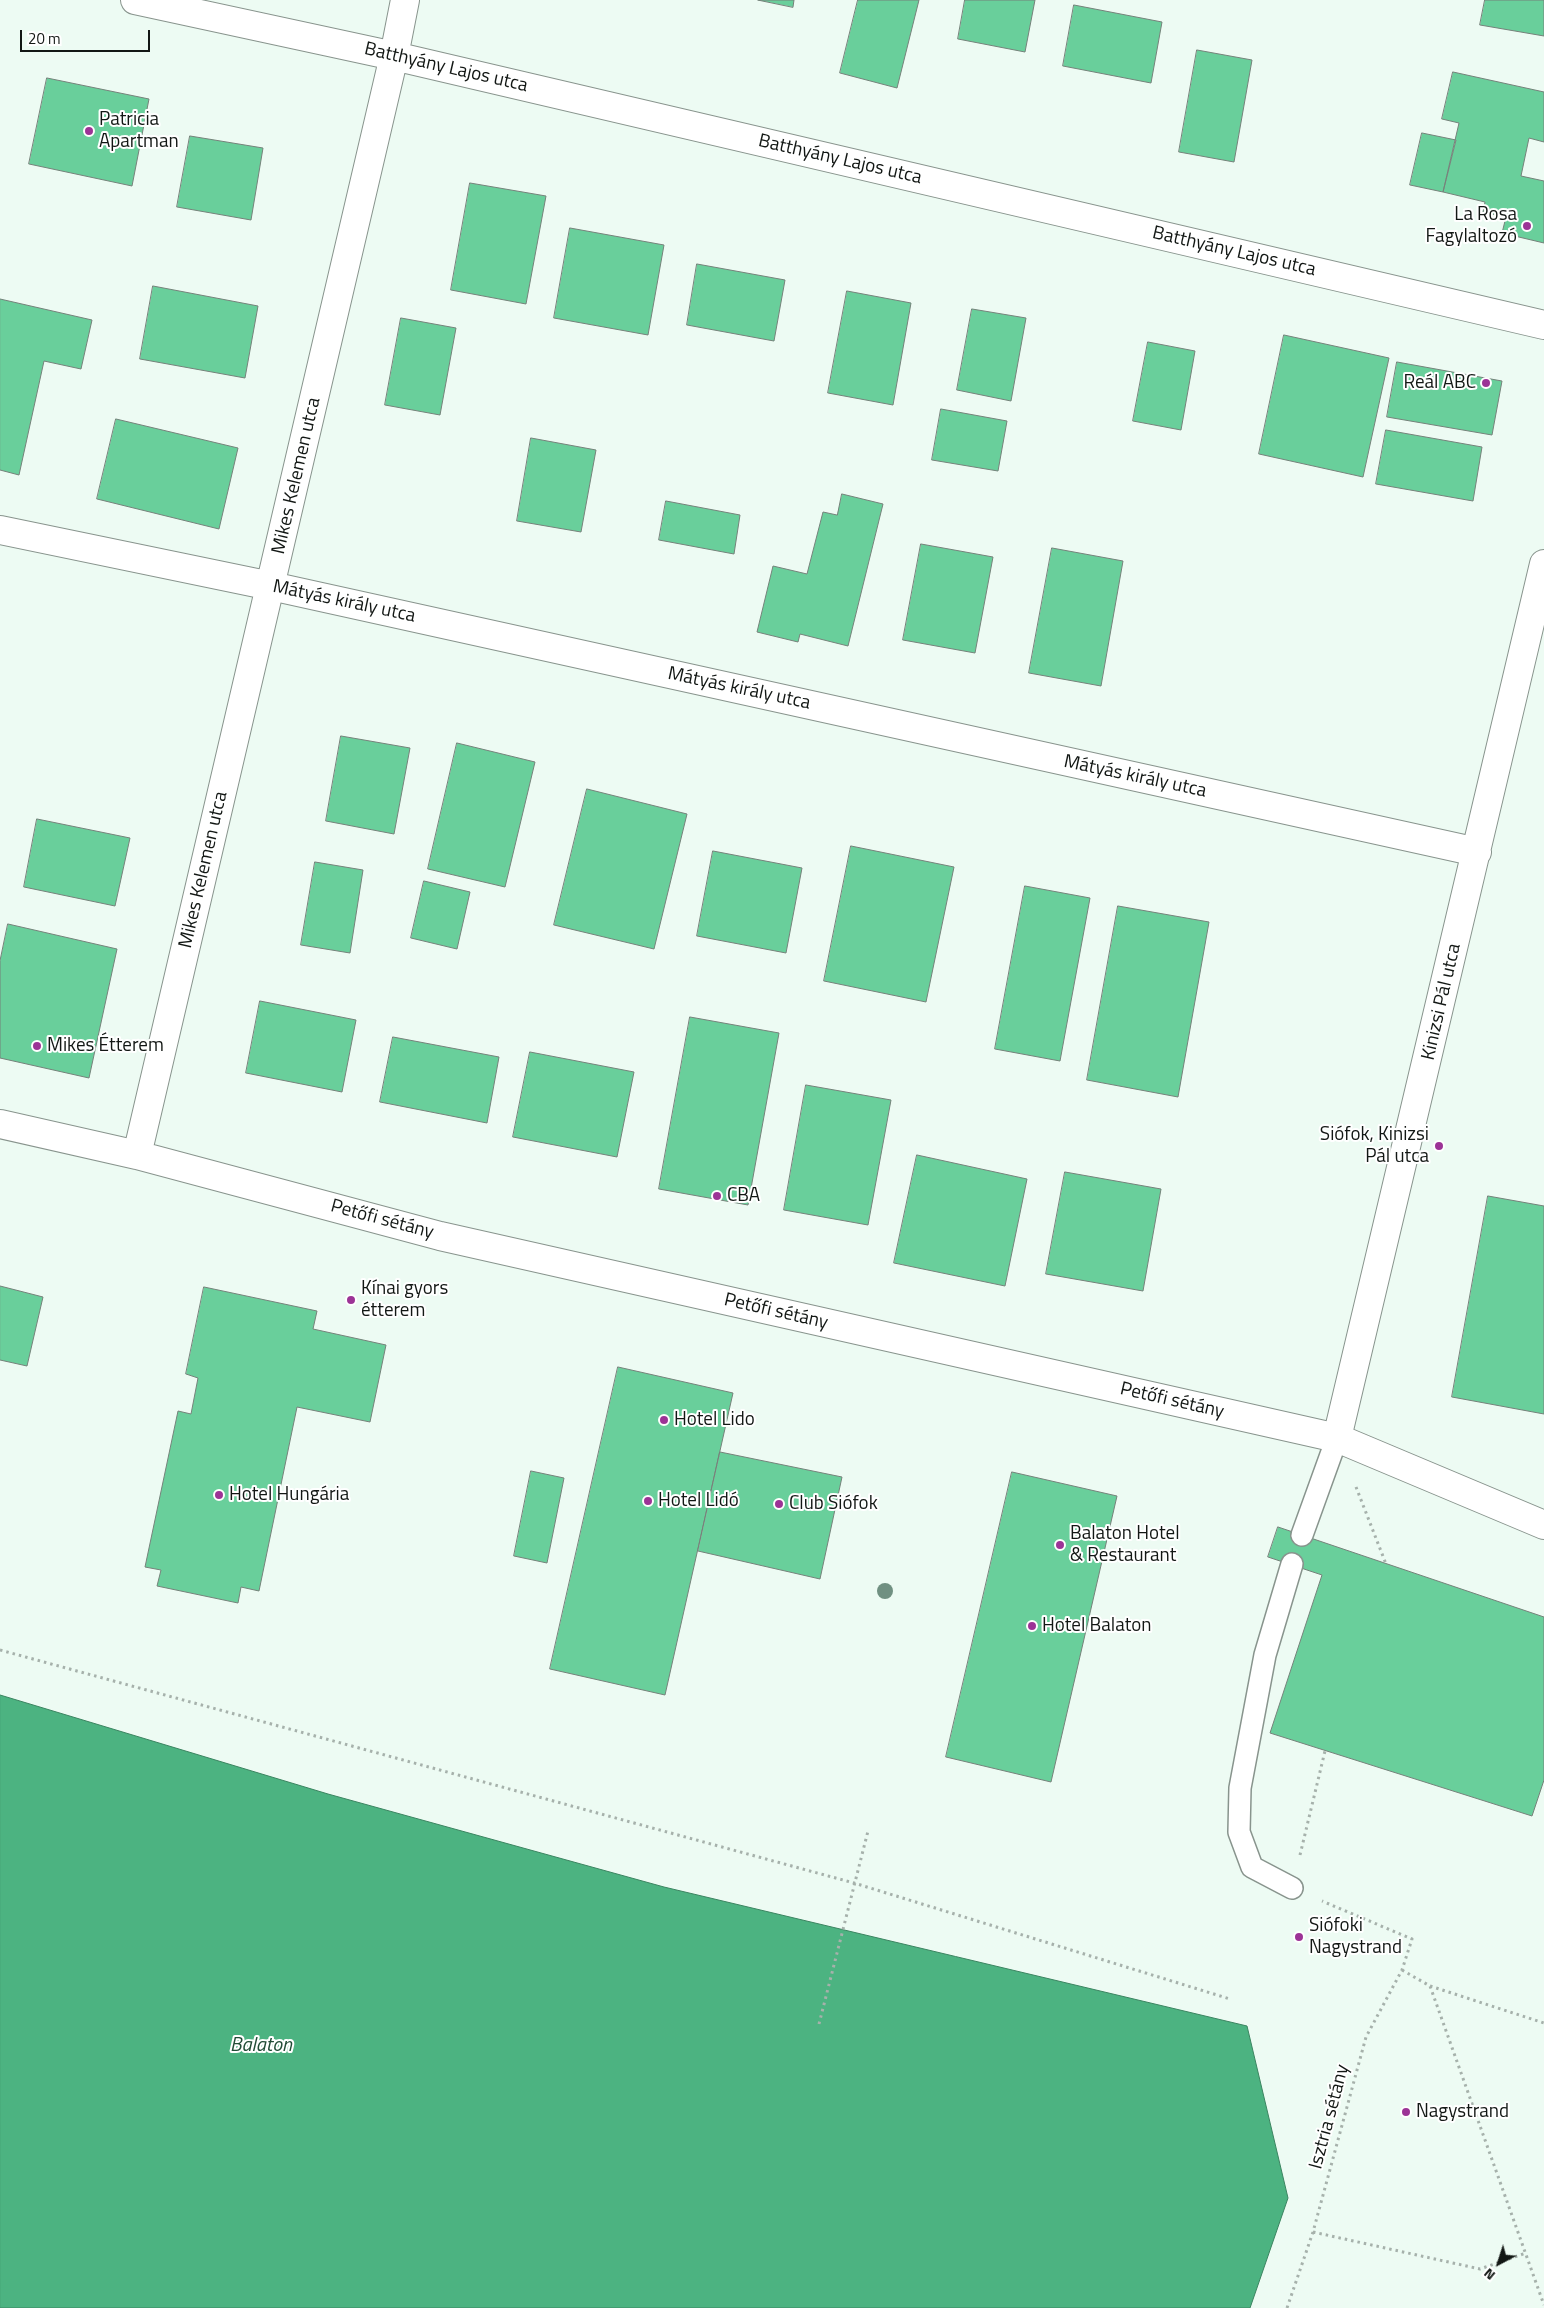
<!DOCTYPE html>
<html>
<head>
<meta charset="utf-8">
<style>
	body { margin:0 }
	#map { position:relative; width:1544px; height:2308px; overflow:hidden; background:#edfbf3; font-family:"Titillium Web",sans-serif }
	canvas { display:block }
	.north { position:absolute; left:1474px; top:2238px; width:50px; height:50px; -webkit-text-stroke:4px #fff; paint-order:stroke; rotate:220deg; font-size:14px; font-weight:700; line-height:20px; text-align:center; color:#121714 }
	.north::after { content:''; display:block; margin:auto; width:18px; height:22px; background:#121714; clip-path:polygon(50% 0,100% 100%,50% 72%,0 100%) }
	.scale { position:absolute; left:20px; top:30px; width:130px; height:22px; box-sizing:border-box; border:2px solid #121714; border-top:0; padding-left:6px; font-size:15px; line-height:18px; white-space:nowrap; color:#121714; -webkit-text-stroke:4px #fff; paint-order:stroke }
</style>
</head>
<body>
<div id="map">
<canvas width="1544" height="2308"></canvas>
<div class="north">N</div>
<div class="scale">20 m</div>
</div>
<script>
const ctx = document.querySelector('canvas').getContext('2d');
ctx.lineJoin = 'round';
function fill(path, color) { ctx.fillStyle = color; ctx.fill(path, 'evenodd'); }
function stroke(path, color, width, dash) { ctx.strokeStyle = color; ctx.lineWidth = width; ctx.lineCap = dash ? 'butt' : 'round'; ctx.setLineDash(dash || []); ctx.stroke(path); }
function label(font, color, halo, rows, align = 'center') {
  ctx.font = font + ' "Titillium Web",sans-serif'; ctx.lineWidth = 4; ctx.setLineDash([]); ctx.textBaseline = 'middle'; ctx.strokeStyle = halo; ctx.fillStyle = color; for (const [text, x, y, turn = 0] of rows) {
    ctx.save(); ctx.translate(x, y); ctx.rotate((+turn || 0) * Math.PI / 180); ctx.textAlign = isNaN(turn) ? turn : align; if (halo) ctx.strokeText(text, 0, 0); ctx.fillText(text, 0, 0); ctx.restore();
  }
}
const water = new Path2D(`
	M 0,1695 L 328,1794 L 664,1887 L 1247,2026 L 1288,2198 L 1250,2308 L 0,2308 Z`);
const building = new Path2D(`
	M 758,0 L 794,0 L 793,7 Z
	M 858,0 L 919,0 L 897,88 L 840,73 Z
	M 965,0 L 1035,0 L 1025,52 L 958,39 Z
	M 1485,0 L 1544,0 L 1544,36 L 1480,25 Z
	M 1074,5 L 1162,22 L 1151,83 L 1063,66 Z
	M 1197,50 L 1252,60 L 1234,162 L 1179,152 Z
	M 1453,72 L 1544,92 L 1544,142 L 1529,138 L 1521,176 L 1544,181 L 1544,243 L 1502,233 L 1506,217 L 1483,212 L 1485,202 L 1443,192 L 1459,123 L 1442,119 Z
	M 47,78 L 149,99 L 132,186 L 29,164 Z
	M 1422,133 L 1456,140 L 1443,192 L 1410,185 Z
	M 190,136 L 263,148 L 251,220 L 177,207 Z
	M 470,183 L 546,196 L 526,304 L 451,290 Z
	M 570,228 L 664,245 L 648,335 L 554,318 Z
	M 697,264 L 785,280 L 774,341 L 687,325 Z
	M 153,286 L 258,306 L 245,378 L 140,359 Z
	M 847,291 L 911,303 L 893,405 L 828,393 Z
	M 0,299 L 92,320 L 81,369 L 44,361 L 19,475 L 0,470 Z
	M 972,309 L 1026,318 L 1011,401 L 957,390 Z
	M 401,318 L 456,328 L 440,415 L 385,405 Z
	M 1284,335 L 1389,358 L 1363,477 L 1259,454 Z
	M 1148,342 L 1195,351 L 1181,430 L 1133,421 Z
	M 1397,362 L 1502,381 L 1492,435 L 1387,417 Z
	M 941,409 L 1007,421 L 998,471 L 932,460 Z
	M 116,419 L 238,448 L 219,529 L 97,499 Z
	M 1386,430 L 1482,447 L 1473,501 L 1376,484 Z
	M 531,438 L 596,450 L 581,532 L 517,521 Z
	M 842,494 L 883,504 L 848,646 L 800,634 L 798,642 L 757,632 L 773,566 L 807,574 L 823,512 L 837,515 Z
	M 666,501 L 740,515 L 734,554 L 659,540 Z
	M 921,544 L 993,557 L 975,653 L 903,640 Z
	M 1052,548 L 1123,561 L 1101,686 L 1029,673 Z
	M 341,736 L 410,748 L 394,834 L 326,821 Z
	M 457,743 L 535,762 L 505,887 L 428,869 Z
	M 587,789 L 687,814 L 654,949 L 554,925 Z
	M 37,819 L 130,838 L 115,906 L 24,887 Z
	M 851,846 L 954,867 L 926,1002 L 824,981 Z
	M 713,851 L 802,868 L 786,953 L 697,936 Z
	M 315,862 L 363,870 L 350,953 L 301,945 Z
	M 424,881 L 470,892 L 457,949 L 411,938 Z
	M 1025,886 L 1090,898 L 1060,1061 L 995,1049 Z
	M 1118,906 L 1209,922 L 1178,1097 L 1087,1080 Z
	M 8,924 L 117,949 L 89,1078 L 0,1058 L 0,961 Z
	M 260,1001 L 356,1020 L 342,1092 L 246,1073 Z
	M 690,1017 L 779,1033 L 748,1205 L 659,1189 Z
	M 393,1037 L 499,1057 L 487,1123 L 380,1102 Z
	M 530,1052 L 634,1072 L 617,1157 L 513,1137 Z
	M 806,1085 L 891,1100 L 868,1225 L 784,1210 Z
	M 917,1155 L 1027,1179 L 1005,1286 L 894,1263 Z
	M 1065,1172 L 1161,1189 L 1143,1291 L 1046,1274 Z
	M 1488,1196 L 1544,1206 L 1544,1414 L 1452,1397 Z
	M 0,1286 L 43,1297 L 27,1366 L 0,1360 Z
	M 204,1287 L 317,1311 L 313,1329 L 386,1345 L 370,1422 L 297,1407 L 259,1591 L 241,1587 L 238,1603 L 157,1586 L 161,1570 L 145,1567 L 178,1411 L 191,1414 L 198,1378 L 186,1374 Z
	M 618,1367 L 733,1393 L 665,1695 L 550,1669 Z
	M 720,1452 L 842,1477 L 820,1579 L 698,1551 Z
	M 531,1471 L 564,1478 L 547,1563 L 514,1556 Z
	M 1012,1472 L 1117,1496 L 1051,1782 L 946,1757 Z
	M 1278,1527 L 1544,1617 L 1544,1780 L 1532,1816 L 1270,1733 L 1322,1575 L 1268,1557 Z`);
const path = new Path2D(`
	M 1356,1487 L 1386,1564
	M 0,1650 L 854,1883 L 1230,1999
	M 1300,1855 L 1325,1751
	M 1402,1970 L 1430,1986 L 1544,2305
	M 1430,1986 L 1544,2023
	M 819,2024 L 868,1831
	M 1313,2232 L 1480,2269 L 1526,2253
	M 1287,2308 L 1313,2232 L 1366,2037 L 1402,1970 L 1412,1939 L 1322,1901`);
const lane = new Path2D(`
	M 1302,1535 L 1337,1438
	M 1292,1564 L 1265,1655 L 1240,1788 L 1239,1832 L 1252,1867 L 1292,1888`);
const street = new Path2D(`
	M 135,0 L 394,56 L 1544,325
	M 0,530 L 271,586 L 1477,852
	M 0,1124 L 137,1155 L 440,1236 L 1337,1438 L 1544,1525
	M 137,1155 L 394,56 L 405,0
	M 1337,1438 L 1544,564`);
const trees = [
	[885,1591]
];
const markers = [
	[89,131,5,"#9c3396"],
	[1527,226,5,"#9c3396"],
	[1486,383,5,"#9c3396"],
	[37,1046,5,"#9c3396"],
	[1439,1146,5,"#9c3396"],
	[717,1196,5,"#9c3396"],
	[351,1300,5,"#9c3396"],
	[664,1420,5,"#9c3396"],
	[219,1495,5,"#9c3396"],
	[648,1501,5,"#9c3396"],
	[779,1504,5,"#9c3396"],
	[1060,1545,5,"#9c3396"],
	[1032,1626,5,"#9c3396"],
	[1299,1937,5,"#9c3396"],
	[1406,2112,5,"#9c3396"]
];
const streetNames = [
	["Batthyány Lajos utca",446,68,13],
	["Batthyány Lajos utca",840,160,13],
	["Batthyány Lajos utca",1234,252,13],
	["Mikes Kelemen utca",297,476,-77],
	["Mátyás király utca",344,602,12],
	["Mátyás király utca",739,689,12],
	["Mátyás király utca",1135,777,12],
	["Mikes Kelemen utca",204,870,-77],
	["Kinizsi Pál utca",1442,1002,-77],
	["Petőfi sétány",382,1220,15],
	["Petőfi sétány",776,1312,13],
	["Petőfi sétány",1172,1401,13],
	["Isztria sétány",1330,2117,-75]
];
const poiNames = [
	["Patricia",99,120],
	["Apartman",99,142],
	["La Rosa",1517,215,"right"],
	["Fagylaltozó",1517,237,"right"],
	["Reál ABC",1476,383,"right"],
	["Mikes Étterem",47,1046],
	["Siófok, Kinizsi",1429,1135,"right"],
	["Pál utca",1429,1157,"right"],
	["CBA",727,1196],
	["Kínai gyors",361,1289],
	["étterem",361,1311],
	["Hotel Lido",674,1420],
	["Hotel Hungária",229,1495],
	["Hotel Lidó",658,1501],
	["Club Siófok",789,1504],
	["Balaton Hotel",1070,1534],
	["& Restaurant",1070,1556],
	["Hotel Balaton",1042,1626],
	["Siófoki",1309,1926],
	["Nagystrand",1309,1948],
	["Nagystrand",1416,2112]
];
const waterNames = [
	["Balaton",261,2046]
];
fill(water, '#4cb381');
stroke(water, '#3b8460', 1);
fill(building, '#69cf9b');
stroke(building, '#75827a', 1);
stroke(lane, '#88948d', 24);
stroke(street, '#88948d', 30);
stroke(path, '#a6b1ab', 3, [2.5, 4]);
stroke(lane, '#fff', 21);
stroke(street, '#fff', 28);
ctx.fillStyle = '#709081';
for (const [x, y] of trees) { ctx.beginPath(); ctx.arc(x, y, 8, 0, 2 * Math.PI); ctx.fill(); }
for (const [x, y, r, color] of markers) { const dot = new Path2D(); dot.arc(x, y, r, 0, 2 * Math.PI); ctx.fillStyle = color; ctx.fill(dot); stroke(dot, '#fff', 2); }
label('19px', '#121714', '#fff', streetNames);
label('19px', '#121714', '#fff', poiNames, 'left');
label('italic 20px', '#214c36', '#fff', waterNames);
</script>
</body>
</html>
